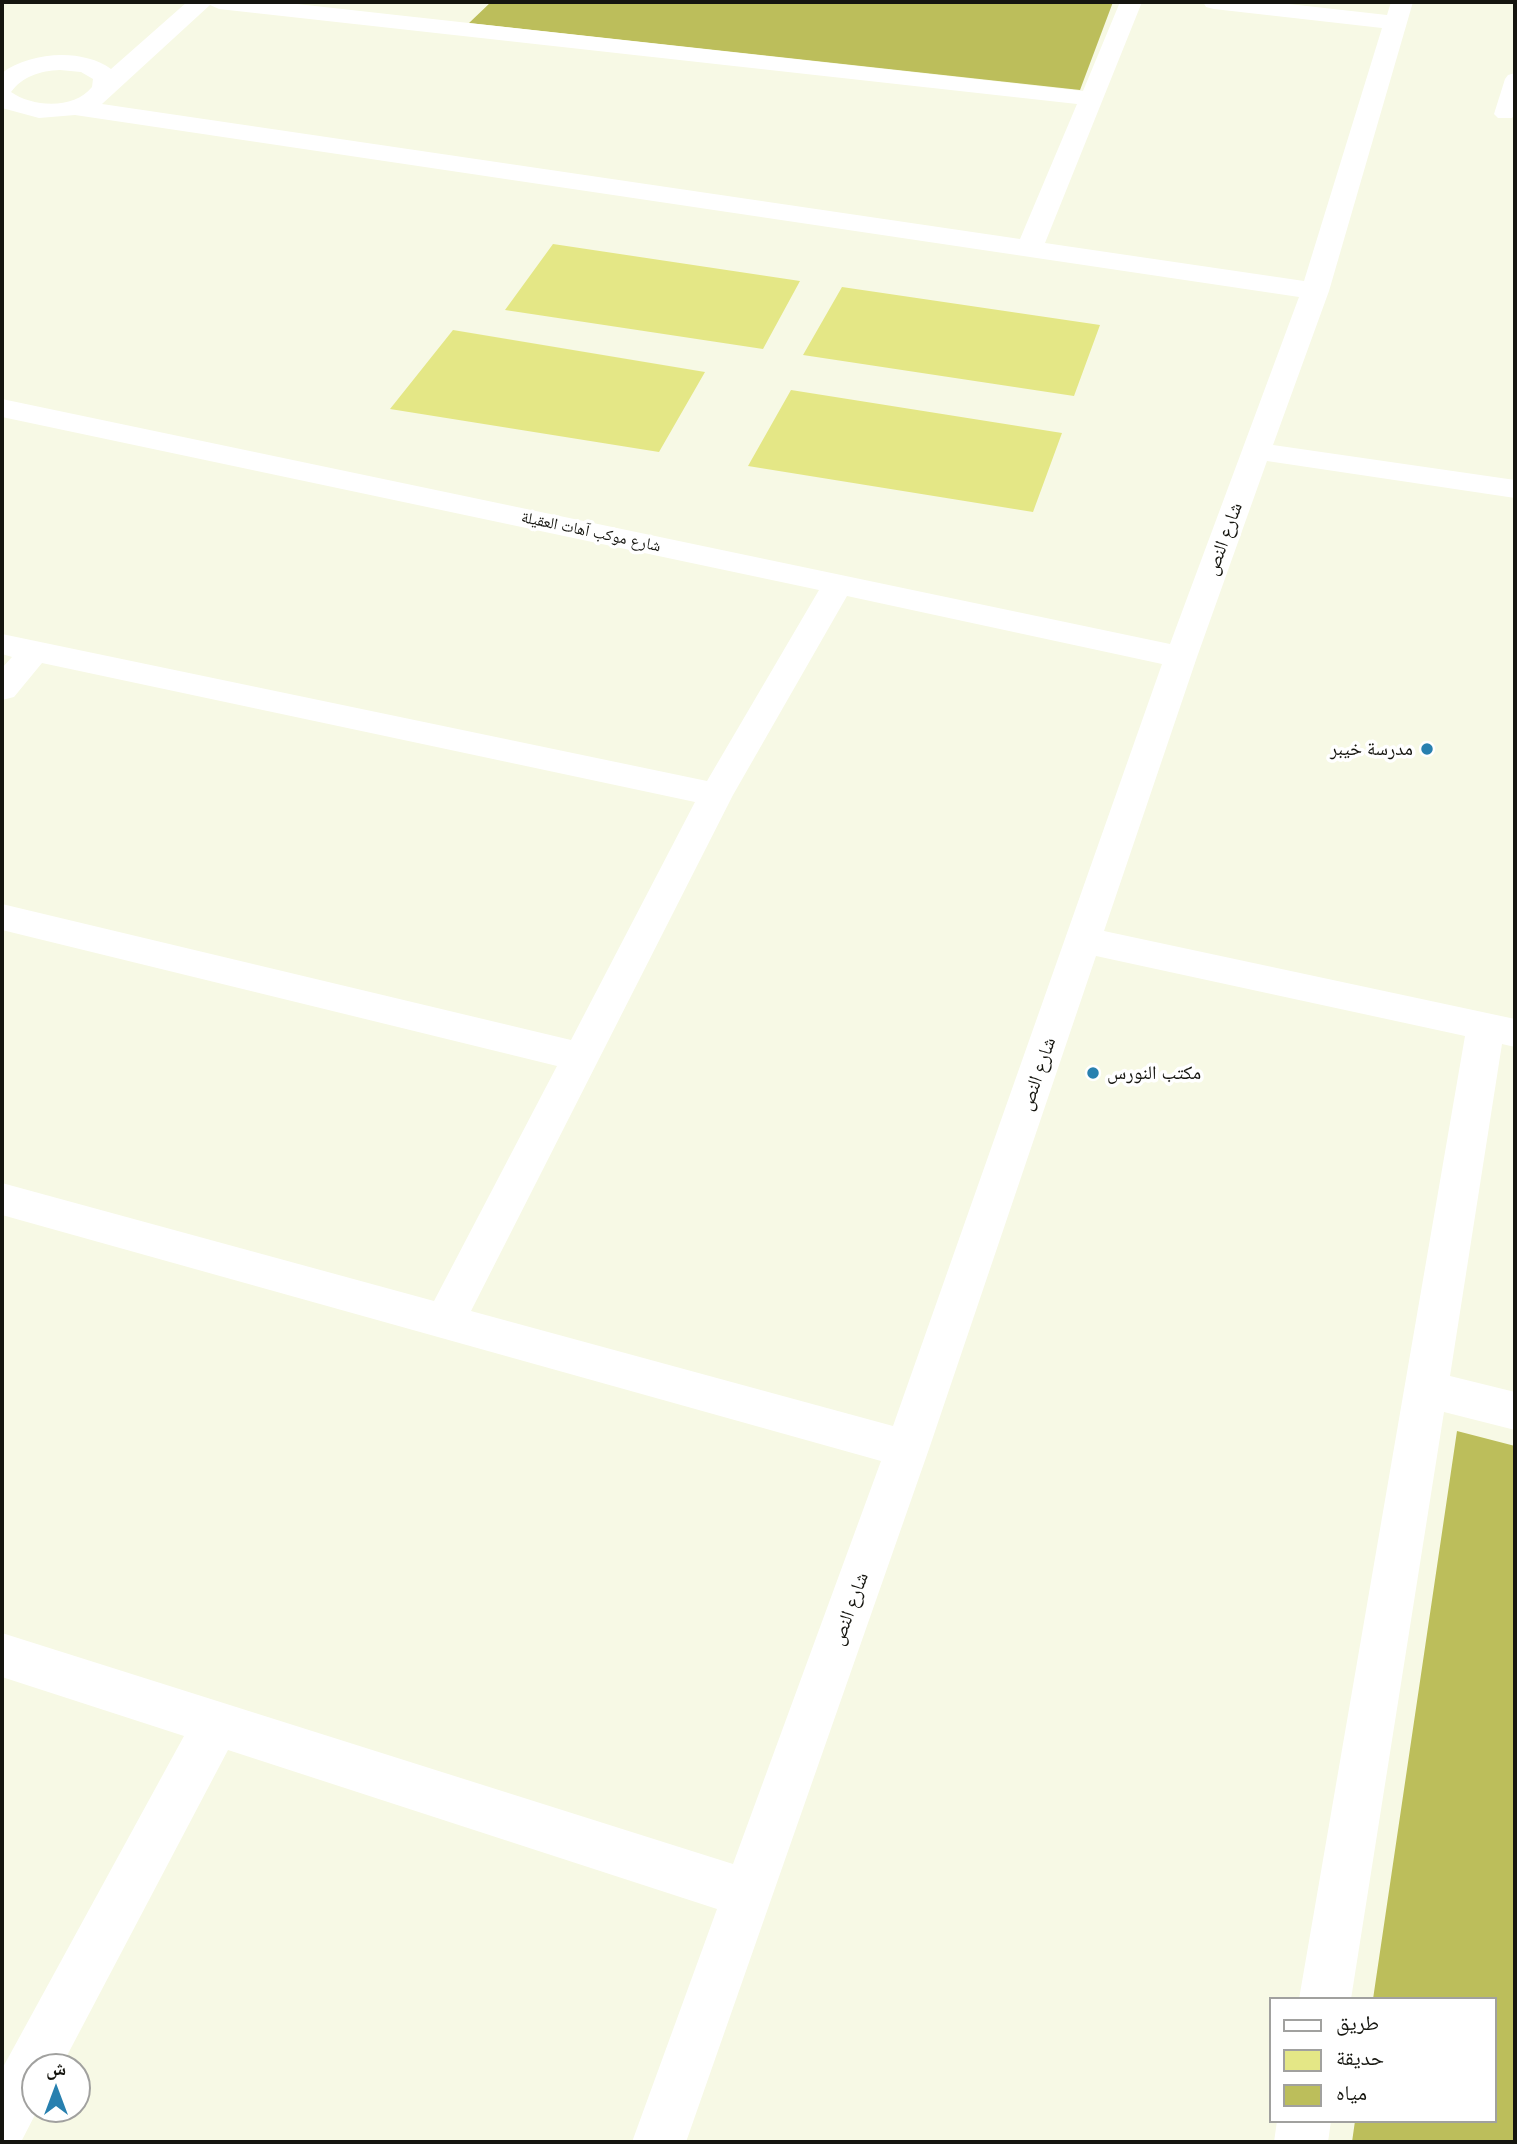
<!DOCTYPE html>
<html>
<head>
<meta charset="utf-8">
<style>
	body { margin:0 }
	#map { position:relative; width:1517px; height:2144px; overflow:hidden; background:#f7f9e5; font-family:"Roboto Serif","Noto Naskh Arabic",serif }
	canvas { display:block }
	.frame { position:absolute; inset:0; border:4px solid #15150f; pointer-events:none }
	.legend { position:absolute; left:1269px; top:1997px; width:228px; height:126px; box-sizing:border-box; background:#fff; border:2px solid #a1a19f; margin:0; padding:9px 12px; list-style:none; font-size:21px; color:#15150f }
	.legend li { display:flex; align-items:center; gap:14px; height:35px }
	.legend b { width:35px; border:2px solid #a1a19f }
	.north { position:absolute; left:21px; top:2053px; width:70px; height:70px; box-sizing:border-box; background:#fff; border:2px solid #a1a19f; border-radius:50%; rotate:0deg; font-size:19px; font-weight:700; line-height:28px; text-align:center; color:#15150f }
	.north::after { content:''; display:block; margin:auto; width:24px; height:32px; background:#2880af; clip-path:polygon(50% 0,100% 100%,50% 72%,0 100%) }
</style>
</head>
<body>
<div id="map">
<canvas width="1517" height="2144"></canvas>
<div class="frame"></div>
<ul class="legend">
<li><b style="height:9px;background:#fff"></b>طريق</li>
<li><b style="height:19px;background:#e4e786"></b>حديقة</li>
<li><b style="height:19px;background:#bcbe5b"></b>مياه</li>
</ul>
<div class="north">ش</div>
</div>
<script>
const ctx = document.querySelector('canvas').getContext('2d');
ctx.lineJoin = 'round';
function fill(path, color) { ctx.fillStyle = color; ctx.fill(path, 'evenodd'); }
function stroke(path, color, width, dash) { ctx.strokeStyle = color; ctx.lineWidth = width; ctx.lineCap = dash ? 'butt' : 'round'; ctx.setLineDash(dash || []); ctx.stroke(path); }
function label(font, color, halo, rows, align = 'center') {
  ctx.font = font + ' "Roboto Serif","Noto Naskh Arabic",serif'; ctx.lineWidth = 7; ctx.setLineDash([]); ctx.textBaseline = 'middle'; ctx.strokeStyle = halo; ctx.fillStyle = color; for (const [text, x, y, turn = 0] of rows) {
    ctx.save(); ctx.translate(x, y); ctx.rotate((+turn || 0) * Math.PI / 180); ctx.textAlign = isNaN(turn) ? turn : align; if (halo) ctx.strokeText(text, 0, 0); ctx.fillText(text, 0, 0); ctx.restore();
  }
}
const green = new Path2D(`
	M 553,244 L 800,281 L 763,349 L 505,310 Z
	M 842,287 L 1100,325 L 1074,396 L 803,355 Z
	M 453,330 L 705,372 L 659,452 L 390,409 Z
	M 791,390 L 1062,433 L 1033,512 L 748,466 Z`);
const water = new Path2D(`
	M 491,2 L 1113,2 L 1080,90 L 469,23 Z
	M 1457,1431 L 1515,1446 L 1515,2142 L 1352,2142 L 1355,2121 L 1494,2121 L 1494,1999 L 1373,1999 Z`);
const service = new Path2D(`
	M 1515,73 L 1515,114 L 1512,118 L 1498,118 L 1494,114 L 1505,79 L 1508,75 Z`);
const minor = new Path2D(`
	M 187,2 L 279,2 L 1083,91 L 1120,2 L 1142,2 L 1045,243 L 1304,281 L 1382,28 L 1214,9 L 1206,7 L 1203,2 L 1271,2 L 1387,15 L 1391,2 L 1413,2 L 1329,291 L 1273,445 L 1515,480 L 1515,498 L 1267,461 L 1197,657 L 1104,931 L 1515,1019 L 1515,1047 L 1502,1044 L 1450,1376 L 1515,1392 L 1515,1430 L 1444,1412 L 1351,1999 L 1299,1999 L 1465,1036 L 1096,956 L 929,1449 L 686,2142 L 632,2142 L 717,1909 L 228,1750 L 61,2067 L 35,2067 L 35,2109 L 38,2109 L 21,2142 L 2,2142 L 2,2069 L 184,1736 L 2,1677 L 2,1633 L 733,1864 L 881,1461 L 2,1215 L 2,1183 L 434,1301 L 557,1066 L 2,930 L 2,904 L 571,1040 L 695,802 L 42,663 L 14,697 L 2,700 L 2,668 L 12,657 L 2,654 L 2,634 L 707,781 L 819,590 L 2,417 L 2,399 L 1170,644 L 1299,297 L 75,115 L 39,118 L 2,108 L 2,73 C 30,52 82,48 111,69 ZM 210,5 L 219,9 L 1077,104 L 1020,239 L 102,104 ZM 60,70 L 81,72 L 93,79 L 92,87 C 74,110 32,107 11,92 C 23,76 40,71 60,70 ZM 847,596 L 1162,664 L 893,1426 L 471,1311 L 733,795 Z
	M 1277,2121 L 1331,2121 L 1328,2142 L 1274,2142 Z`);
const markers = [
	[1427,749,7,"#2880af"],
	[1093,1073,7,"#2880af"]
];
const farStreetnames = [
	["شارع موكب آهات العقيلة",591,532,12]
];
const streetNames = [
	["شارع النص",1224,539,-70],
	["شارع النص",1038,1074,-71],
	["شارع النص",850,1609,-70]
];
const poiNames = [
	["مدرسة خيبر",1413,749],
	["مكتب النورس",1107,1073,"left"]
];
fill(green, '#e4e786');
fill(water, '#bcbe5b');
fill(service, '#fff');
fill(minor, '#fff');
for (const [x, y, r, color] of markers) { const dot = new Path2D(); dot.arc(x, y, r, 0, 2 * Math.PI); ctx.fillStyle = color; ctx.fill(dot); stroke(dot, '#fff', 2.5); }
label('16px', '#15150f', '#fff', farStreetnames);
label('19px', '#15150f', '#fff', streetNames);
label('19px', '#15150f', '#fff', poiNames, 'right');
</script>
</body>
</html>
